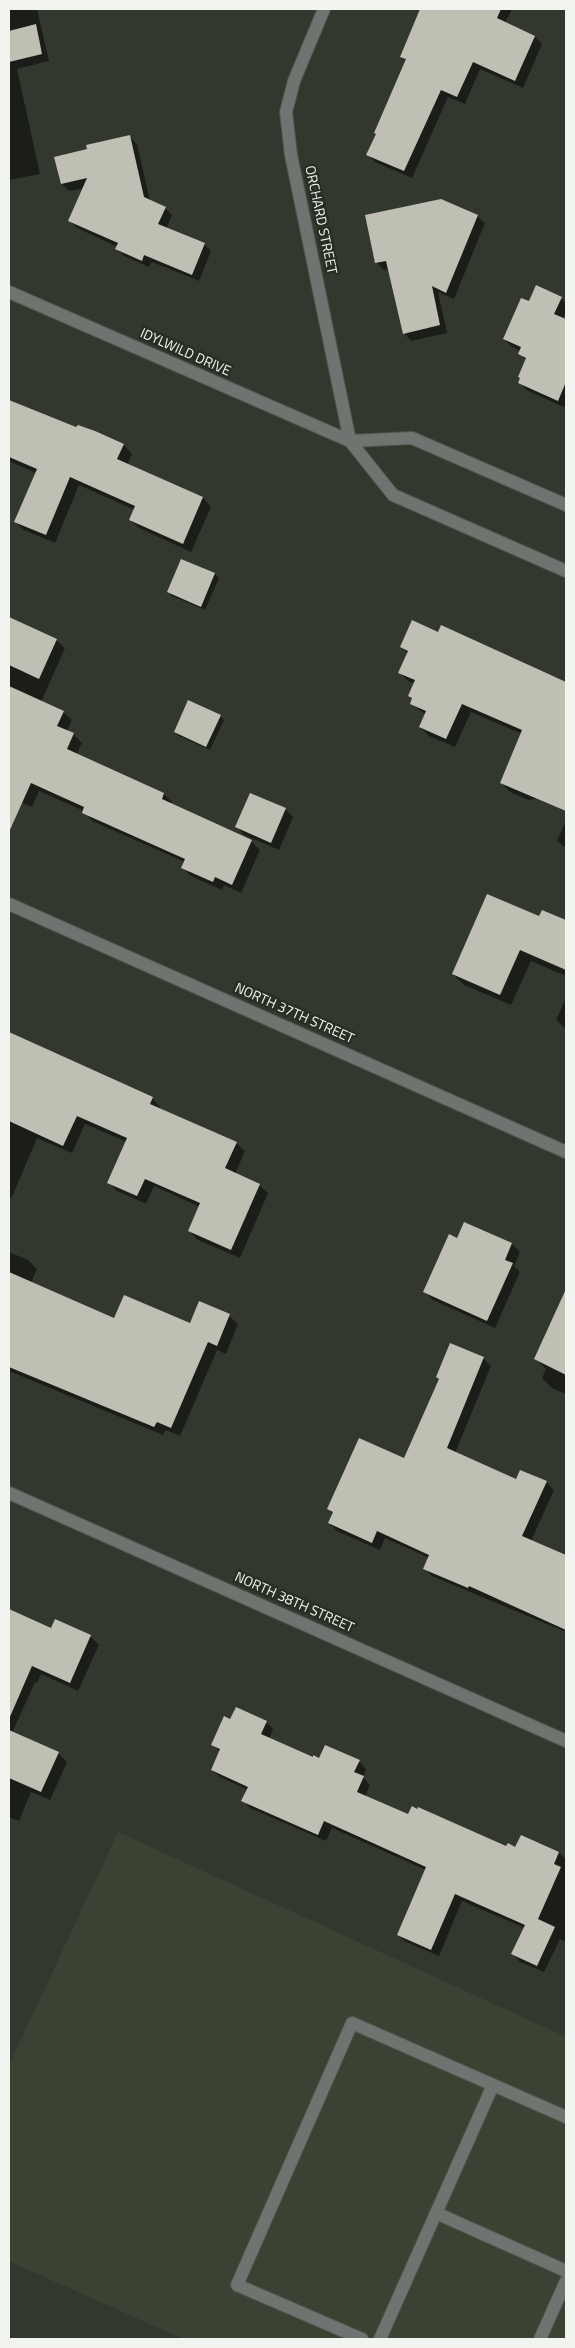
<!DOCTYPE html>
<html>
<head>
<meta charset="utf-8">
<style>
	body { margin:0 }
	#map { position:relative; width:575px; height:2348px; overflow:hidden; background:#33382f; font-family:"Titillium Web",sans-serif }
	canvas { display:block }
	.frame { position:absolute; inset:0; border:10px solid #f2f5ef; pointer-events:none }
</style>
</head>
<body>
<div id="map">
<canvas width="575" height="2348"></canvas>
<div class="frame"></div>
</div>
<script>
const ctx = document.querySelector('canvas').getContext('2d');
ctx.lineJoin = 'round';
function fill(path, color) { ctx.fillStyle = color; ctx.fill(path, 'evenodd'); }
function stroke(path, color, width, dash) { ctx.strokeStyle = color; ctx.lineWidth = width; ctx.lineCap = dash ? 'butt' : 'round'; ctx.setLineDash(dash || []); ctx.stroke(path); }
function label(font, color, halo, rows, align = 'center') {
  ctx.font = font + ' "Titillium Web",sans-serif'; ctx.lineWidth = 5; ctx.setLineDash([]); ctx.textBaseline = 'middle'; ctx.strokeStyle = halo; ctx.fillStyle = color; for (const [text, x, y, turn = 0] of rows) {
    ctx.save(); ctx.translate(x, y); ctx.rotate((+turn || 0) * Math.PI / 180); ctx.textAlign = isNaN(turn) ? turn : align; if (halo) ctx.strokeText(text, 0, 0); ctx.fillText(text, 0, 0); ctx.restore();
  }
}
const built = new Path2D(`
	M 118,1832 L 566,2037 L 566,2339 L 183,2339 L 9,2261 L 9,2065 Z`);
const shadow = new Path2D(`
	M 9,9 L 37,9 L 49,61 L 17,69 L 40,174 L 9,180 Z
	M 422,9 L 512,9 L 505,23 L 535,37 L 542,44 L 523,88 L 480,69 L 465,104 L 448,97 L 412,178 L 375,162 L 368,155 L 407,61 L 402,56 Z
	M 130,137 L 137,144 L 150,201 L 165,208 L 172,215 L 166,229 L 204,244 L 211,251 L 199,281 L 152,262 L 149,267 L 124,256 L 117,249 L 118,247 L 77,228 L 70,221 L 85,188 L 69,191 L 62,184 L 88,150 Z
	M 477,216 L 485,223 L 454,299 L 438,292 L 447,333 L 411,341 L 404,333 L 389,269 L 384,270 L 377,263 Z
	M 561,298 L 566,303 L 566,312 L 563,319 L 566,320 L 566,408 L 528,391 L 520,383 L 526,360 L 520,354 L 521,351 L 512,347 L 504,339 L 529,303 Z
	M 9,400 L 77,429 L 124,445 L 132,454 L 127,465 L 203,498 L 211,507 L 191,552 L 139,528 L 130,520 L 135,510 L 79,485 L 55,543 L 24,530 L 15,522 L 36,473 L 9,461 Z
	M 181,560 L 215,574 L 219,578 L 205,610 L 172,596 L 168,592 Z
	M 9,618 L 56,640 L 65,648 L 41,702 L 63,712 L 72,720 L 67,731 L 73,734 L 82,743 L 76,755 L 164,794 L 172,802 L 171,805 L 251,841 L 260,850 L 241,893 L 224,885 L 222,890 L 191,876 L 183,868 L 185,862 L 92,821 L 84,811 L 39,791 L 32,807 L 9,797 Z
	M 442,627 L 566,682 L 566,749 L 563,747 L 542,797 L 529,800 L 510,792 L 501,783 L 522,734 L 471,712 L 455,747 L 429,736 L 420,727 L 426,715 L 411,703 L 413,700 L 409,696 L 415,684 L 408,681 L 399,672 L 408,653 L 401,647 L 439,633 Z
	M 220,716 L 224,720 L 210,750 L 179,736 L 175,732 Z
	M 285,809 L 293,817 L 279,850 L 244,835 L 237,827 Z
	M 566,821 L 566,848 L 557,841 Z
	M 543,911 L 566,921 L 566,976 L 531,961 L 511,1005 L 464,985 L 453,974 L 540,918 Z
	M 566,998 L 566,1029 L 556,1020 Z
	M 9,1033 L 152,1098 L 160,1107 L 159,1110 L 236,1143 L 245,1151 L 235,1174 L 259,1185 L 268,1193 L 240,1258 L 198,1240 L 189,1231 L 200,1207 L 154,1186 L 146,1204 L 117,1191 L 109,1183 L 127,1142 L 85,1124 L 72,1153 L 37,1138 L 12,1197 L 9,1197 Z
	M 465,1223 L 512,1244 L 520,1252 L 514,1266 L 520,1272 L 495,1328 L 433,1300 L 425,1292 L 457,1239 Z
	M 9,1252 L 28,1260 L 37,1269 L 31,1283 L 115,1319 L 190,1325 L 229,1316 L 238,1324 L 226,1354 L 217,1350 L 180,1436 L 166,1430 L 163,1435 L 9,1371 Z
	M 566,1292 L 566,1394 L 552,1388 L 542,1378 L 546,1369 L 536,1359 Z
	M 450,1345 L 484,1359 L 491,1366 L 455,1453 L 517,1480 L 521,1471 L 546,1482 L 554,1490 L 531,1541 L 566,1557 L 566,1632 L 432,1576 L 424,1568 L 429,1558 L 385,1538 L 380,1550 L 337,1531 L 329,1523 L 333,1514 L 329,1509 L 405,1459 L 440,1380 Z
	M 9,1611 L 52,1630 L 90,1636 L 99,1645 L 78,1691 L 41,1674 L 37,1683 L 35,1682 L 12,1733 L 58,1753 L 67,1762 L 50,1800 L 31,1792 L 19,1821 L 9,1817 Z
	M 231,1721 L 266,1722 L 273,1729 L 269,1739 L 313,1758 L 359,1761 L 366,1769 L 363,1777 L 370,1785 L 365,1797 L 409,1816 L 507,1848 L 516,1849 L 521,1837 L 559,1853 L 566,1859 L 566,1942 L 560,1939 L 544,1972 L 520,1962 L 513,1954 L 525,1928 L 462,1901 L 439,1956 L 406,1942 L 398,1935 L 426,1870 L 332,1828 L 326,1841 L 250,1808 L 243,1800 L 248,1790 L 220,1777 L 212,1770 L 220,1752 L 213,1744 Z`);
const building = new Path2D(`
	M 420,9 L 501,9 L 497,18 L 535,36 L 515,81 L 473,62 L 457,97 L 441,90 L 404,171 L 366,155 L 376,134 L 374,133 L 406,59 L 400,57 Z
	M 36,24 L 42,54 L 9,62 L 9,31 Z
	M 130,135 L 144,197 L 166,207 L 158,224 L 205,243 L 192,275 L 144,255 L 142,261 L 115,249 L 118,243 L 68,221 L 87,178 L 61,184 L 54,157 L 87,149 L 86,145 Z
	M 441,199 L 478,215 L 446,293 L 432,286 L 440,325 L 403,334 L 386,261 L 375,263 L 365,215 Z
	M 536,285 L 562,297 L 554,314 L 566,319 L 566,382 L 558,401 L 518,383 L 520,378 L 518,377 L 526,358 L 518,354 L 521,347 L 503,339 L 521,298 L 529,301 Z
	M 9,400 L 76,427 L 78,425 L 95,431 L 124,444 L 117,459 L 203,497 L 183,544 L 129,520 L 135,506 L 70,477 L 46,535 L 14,522 L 37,469 L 9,457 Z
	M 181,559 L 215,573 L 201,607 L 167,592 Z
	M 9,617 L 57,639 L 39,679 L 9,665 Z
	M 412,620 L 438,632 L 441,625 L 566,682 L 566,811 L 500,783 L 522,730 L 462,704 L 446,739 L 419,727 L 426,711 L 410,704 L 412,698 L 408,696 L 415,680 L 398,673 L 408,651 L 400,647 Z
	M 9,686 L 64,711 L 57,726 L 74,733 L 67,749 L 164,793 L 162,799 L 252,840 L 232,885 L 215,877 L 213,882 L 181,868 L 185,859 L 82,813 L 84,807 L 31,783 L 9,832 Z
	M 188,700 L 221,715 L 206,747 L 174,732 Z
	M 250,793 L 286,808 L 271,843 L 235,827 Z
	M 487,894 L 539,916 L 542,910 L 566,920 L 566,970 L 520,950 L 500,995 L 452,974 Z
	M 9,1032 L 153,1097 L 150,1104 L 237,1142 L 225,1168 L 260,1184 L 231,1250 L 188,1231 L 200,1203 L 145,1179 L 137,1196 L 107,1183 L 127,1138 L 77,1116 L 63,1146 L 9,1121 Z
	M 464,1222 L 512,1243 L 505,1260 L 513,1263 L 487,1321 L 423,1292 L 449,1234 L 457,1238 Z
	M 9,1272 L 114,1318 L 124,1295 L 190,1323 L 199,1301 L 230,1314 L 217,1346 L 208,1342 L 171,1428 L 157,1422 L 154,1427 L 9,1367 Z
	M 566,1289 L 566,1375 L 534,1359 Z
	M 450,1343 L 484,1357 L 447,1448 L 516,1479 L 520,1470 L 547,1481 L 522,1536 L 566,1555 L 566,1630 L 469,1586 L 468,1588 L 423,1569 L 429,1555 L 377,1531 L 372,1543 L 328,1523 L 333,1512 L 327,1509 L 359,1438 L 404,1458 L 439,1379 L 436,1377 Z
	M 9,1609 L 51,1628 L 55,1619 L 91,1635 L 70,1683 L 32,1666 L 9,1719 Z
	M 236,1707 L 267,1721 L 261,1734 L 313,1757 L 313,1755 L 319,1758 L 325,1745 L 360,1760 L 354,1772 L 364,1776 L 357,1792 L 408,1814 L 412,1806 L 417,1809 L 418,1807 L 506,1846 L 508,1843 L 515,1847 L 521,1835 L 559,1852 L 554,1864 L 561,1867 L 538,1919 L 555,1927 L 537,1966 L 511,1954 L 525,1925 L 455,1894 L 431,1950 L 397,1935 L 426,1867 L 324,1821 L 318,1835 L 241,1801 L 248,1787 L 211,1770 L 220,1749 L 211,1745 L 224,1716 L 230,1719 Z
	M 9,1730 L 59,1752 L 41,1792 L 9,1778 Z`);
const service = new Path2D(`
	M 436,2213 L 566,2271
	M 362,2339 L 237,2285 L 352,2023 L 566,2117
	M 380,2339 L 493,2085
	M 540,2339 L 566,2281`);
const minor = new Path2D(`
	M 324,9 L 294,81 L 286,112 L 291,155 L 350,441 L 393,495 L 566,571
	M 9,292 L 350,441 L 412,438 L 566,505
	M 9,904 L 566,1152
	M 9,1493 L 566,1741`);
const streetNames = [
	["ORCHARD STREET",320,220,78],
	["IDYLWILD DRIVE",185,353,24],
	["NORTH 37TH STREET",294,1014,24],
	["NORTH 38TH STREET",294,1603,24]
];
fill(built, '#3b4233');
fill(shadow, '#0007');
fill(building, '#c0bfb3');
stroke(service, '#52564e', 14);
stroke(minor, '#52564e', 14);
stroke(service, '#6f7470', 12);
stroke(minor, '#6f7470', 12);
label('14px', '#f2f5ef', '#292e25', streetNames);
</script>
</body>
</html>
